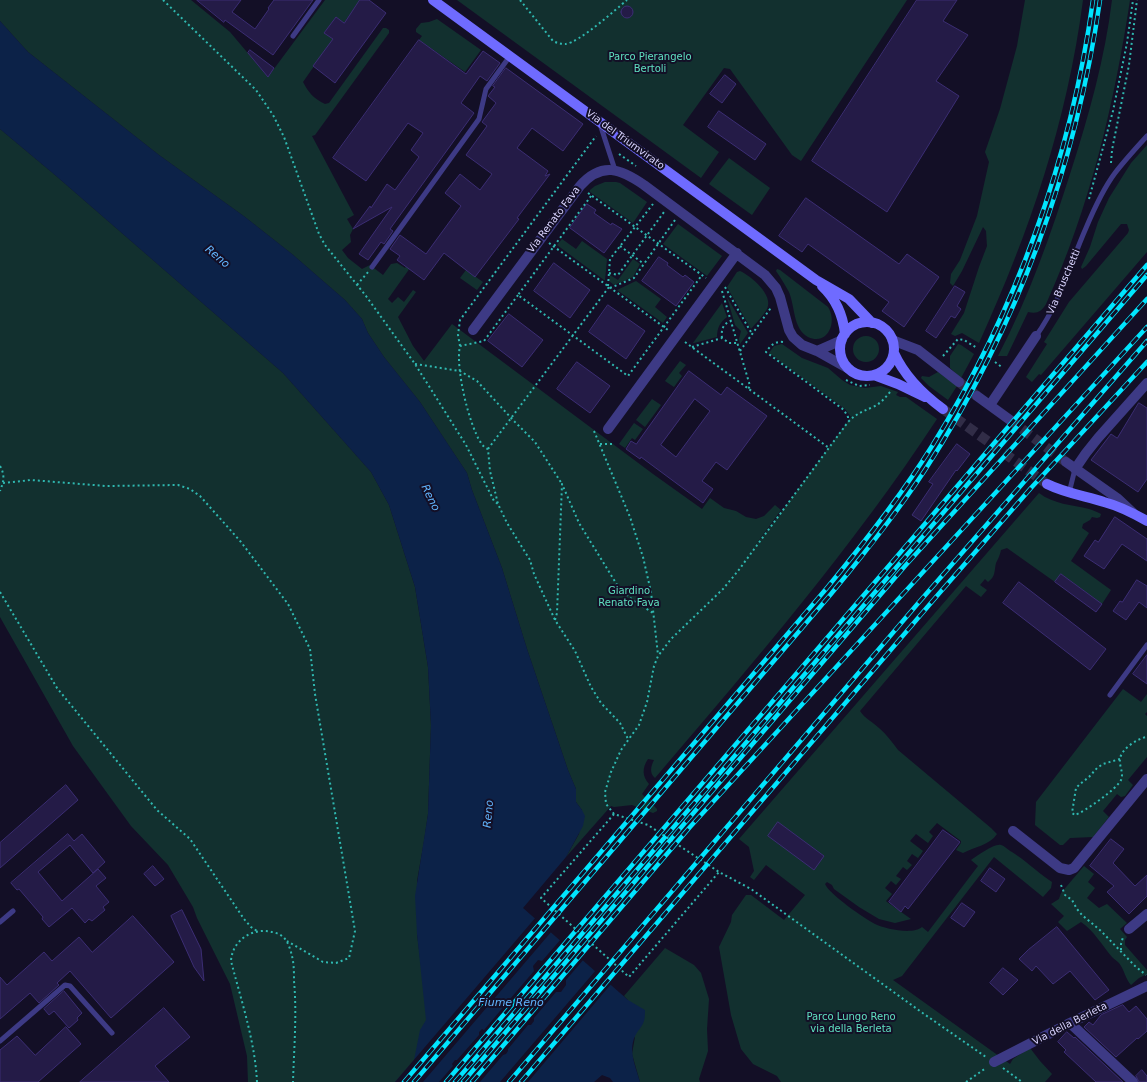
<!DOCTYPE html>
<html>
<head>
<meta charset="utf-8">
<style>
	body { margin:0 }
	canvas { display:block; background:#130f26 }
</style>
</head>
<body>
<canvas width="1147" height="1082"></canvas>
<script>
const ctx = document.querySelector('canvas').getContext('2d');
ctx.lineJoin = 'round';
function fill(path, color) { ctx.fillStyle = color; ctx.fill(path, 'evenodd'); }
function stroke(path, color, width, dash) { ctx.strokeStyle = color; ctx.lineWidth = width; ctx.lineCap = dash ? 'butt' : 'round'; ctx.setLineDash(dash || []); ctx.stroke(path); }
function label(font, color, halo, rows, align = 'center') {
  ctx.font = font + ' "DejaVu Sans",sans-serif'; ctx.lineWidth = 4; ctx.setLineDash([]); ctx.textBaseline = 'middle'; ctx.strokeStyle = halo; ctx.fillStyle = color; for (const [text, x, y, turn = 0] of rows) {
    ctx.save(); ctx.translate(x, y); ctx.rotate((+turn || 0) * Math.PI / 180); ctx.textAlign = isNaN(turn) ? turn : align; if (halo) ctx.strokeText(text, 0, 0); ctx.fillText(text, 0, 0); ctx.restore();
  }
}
const green = new Path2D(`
	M 0,0 L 191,0 L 230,32 L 268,77 L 325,0 L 360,0 L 344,23 L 336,17 L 324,33 L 333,39 L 303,82 C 308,92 314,99 325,104 L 329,103 L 383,28 L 386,28 L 389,30 L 389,33 L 315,135 L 312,136 L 354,215 L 347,219 L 353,229 L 350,235 L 351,242 L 342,250 L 348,258 L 362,269 L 370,265 L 383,275 L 391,264 L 397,263 L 405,268 L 419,249 L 422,251 L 388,299 L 392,303 L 398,297 L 404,302 L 413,290 L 416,292 L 398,317 L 413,346 L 424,361 L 452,324 L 653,474 L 702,509 L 710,498 L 724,508 L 736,511 L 746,517 L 756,519 L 764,516 L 775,505 L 781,510 L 754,547 L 782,511 L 851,417 L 845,409 L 769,353 L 774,346 L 782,344 L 802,358 L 828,368 L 842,380 L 850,385 L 865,388 L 881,386 L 898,392 L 896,395 L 900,397 L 906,397 L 937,419 C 853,547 754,662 655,778 C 649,773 651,766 654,760 L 648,759 C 642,768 642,776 649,784 L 642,794 L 657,809 L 657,811 L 653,813 L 632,805 L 614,807 L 611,806 L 566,857 L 579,834 L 582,810 L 576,802 L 576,789 L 568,770 L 527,649 L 502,568 L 472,490 L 467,473 L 420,402 L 384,357 L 368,333 L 362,319 L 345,300 L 292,254 L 245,217 L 159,155 L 28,52 L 0,21 Z
	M 457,0 L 907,0 L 801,161 L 792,155 L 730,69 L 724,68 L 683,125 L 719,152 L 701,178 Z
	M 1025,0 L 1083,0 C 1067,122 1030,231 979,343 L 962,333 L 955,336 L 951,334 L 964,313 L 979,267 L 987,246 L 986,231 L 983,227 L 962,271 L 953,286 L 950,283 L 951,274 L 960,260 L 977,216 L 989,162 L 985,152 L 1000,109 L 1017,46 Z
	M 1112,0 L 1130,0 C 1114,105 1090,207 1046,304 C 1041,312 1037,314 1028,312 L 1007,356 L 998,356 C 1029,297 1051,234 1071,171 C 1089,115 1105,58 1112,0 Z
	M 437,19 L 481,50 L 465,72 L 419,40 L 422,36 L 416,32 L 416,29 L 421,23 L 429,22 Z
	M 0,129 L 55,175 L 283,373 L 371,472 L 389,505 L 415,587 L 428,667 L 431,725 L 428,814 L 424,841 L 417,881 L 417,934 L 422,974 L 469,1082 L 248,1082 L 247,1056 L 230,984 L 197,918 L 193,907 L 168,865 L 131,826 L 73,746 L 0,617 Z
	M 1147,145 L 1147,252 L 1041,375 L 1039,374 L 1032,382 L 1026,377 L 1047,344 L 1044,342 L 1069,302 L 1128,233 L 1129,230 L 1127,224 L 1121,224 L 1086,266 L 1082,269 L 1081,267 L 1090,247 L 1098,222 L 1109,198 L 1131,163 Z
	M 729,158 L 770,188 L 752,215 L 709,184 Z
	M 605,182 L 616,182 L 620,183 L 647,202 L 633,223 L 590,192 L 590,190 L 595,186 Z
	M 678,224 L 722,256 L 707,276 L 663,244 Z
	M 562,239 L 576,249 L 582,241 L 607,259 L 605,280 L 604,280 L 557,245 Z
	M 633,259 L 640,264 L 633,277 L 614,285 L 609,281 L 610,275 L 618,280 Z
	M 777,269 L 780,270 L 828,307 C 838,323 827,346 808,337 C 793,329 795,306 789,292 C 785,285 781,278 776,271 Z
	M 466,270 L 483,282 L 477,290 L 460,278 Z
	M 740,271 C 751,276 774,295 767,309 C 763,316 756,323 751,329 L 727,287 L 737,272 Z
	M 636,281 L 661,299 L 655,307 L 667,317 L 663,323 L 617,290 Z
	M 727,297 L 748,333 L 740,344 L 739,339 L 741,331 L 735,325 Z
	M 722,303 L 727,317 C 720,322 717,328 717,337 L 694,343 L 693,343 Z
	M853 349a13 13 0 1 1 26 0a13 13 0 1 1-26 0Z
	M 958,344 L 961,345 L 974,354 L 961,378 L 950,368 L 950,356 Z
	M 680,361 L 686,365 L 679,373 L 682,376 L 674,387 L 665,381 Z
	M 938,372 L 957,386 L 948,400 L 929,386 L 921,378 L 922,376 L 929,377 Z
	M 652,399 L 661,405 L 645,427 L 636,420 Z
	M 634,423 L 643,429 L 635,440 L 632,438 L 625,448 L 619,444 Z
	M 1039,493 C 1053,504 1072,505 1089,509 C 1093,510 1097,512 1101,514 L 1100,517 L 1097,518 L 1092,517 L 1090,520 L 1083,524 L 1082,528 L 1089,533 L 1071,561 L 1111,590 L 1102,604 L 1061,574 L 1055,582 L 1007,548 L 1001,550 C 1000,555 998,559 996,563 C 994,571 996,576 988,582 L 985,579 L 980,585 L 987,590 L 981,597 L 966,586 L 860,711 C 865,719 873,722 879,728 C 886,734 892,742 898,750 L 991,828 L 997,834 C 990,845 974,847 963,853 L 956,850 L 961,843 L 961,841 L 937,823 L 929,832 L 933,836 L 928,843 L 916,834 L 910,841 L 923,851 L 918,858 L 912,854 L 907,861 L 912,865 L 907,870 L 903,867 L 896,876 L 901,879 L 896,885 L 891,881 L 885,888 L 892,894 L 886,901 L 887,902 L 911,919 L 895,923 L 879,919 L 859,907 L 834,889 L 832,885 L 827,882 L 825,884 C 829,894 865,919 875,924 C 885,929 913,935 922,927 L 928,932 L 978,866 L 971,860 C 977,856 995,843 1001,845 C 1005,846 1008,850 1012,852 C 1025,860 1036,871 1049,880 L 1052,882 L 1051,888 L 1043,897 L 994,857 L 902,976 L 893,980 L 1010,1064 L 1013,1059 L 1030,1048 L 1040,1061 L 1052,1074 L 1045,1082 L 781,1082 L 777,1076 L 753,1064 L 741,1049 L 731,1015 L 719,947 L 731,922 L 732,915 L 746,895 L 751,895 L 784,920 L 805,895 L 766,865 L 754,880 L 750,877 L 754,871 L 749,847 L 739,839 Z
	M 1123,689 L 1141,702 L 1147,694 L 1147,712 L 1145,714 L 1147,716 L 1147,757 L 1128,780 L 1133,785 L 1125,796 L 1121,797 L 1117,794 L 1103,811 L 1109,817 L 1093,837 L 1070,838 L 1063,845 L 1060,845 L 1035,825 L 1036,802 Z
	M 1084,866 L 1094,874 L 1088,882 L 1095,888 L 1087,898 L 1099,908 L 1107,904 L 1127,923 L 1120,929 L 1127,937 L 1125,940 L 1125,945 L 1147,970 L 1147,974 L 1139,978 L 1131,985 C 1126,980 1124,969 1119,963 C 1117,961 1114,959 1112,957 C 1102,945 1094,931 1081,922 L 1067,931 L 1058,922 L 1064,916 L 1051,904 L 1059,899 L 1061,893 Z
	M 665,948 L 694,965 L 701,973 L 709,999 L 707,1029 L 708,1051 L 699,1079 L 700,1082 L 640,1082 L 632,1054 L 635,1037 L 557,1082 L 628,1000 L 624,996 Z`);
const water = new Path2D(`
	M 0,21 L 28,52 L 159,155 L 245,217 L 292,254 L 345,300 L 362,319 L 368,333 L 384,357 L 420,402 L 467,473 L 472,490 L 502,568 L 527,649 L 568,770 L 576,789 L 576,802 L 582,810 L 585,816 L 583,826 L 566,857 L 523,908 L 628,1000 L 645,1010 C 645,1026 642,1024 635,1036 C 628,1051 636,1067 640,1082 L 613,1082 L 610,1078 L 602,1075 L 594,1082 L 395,1082 L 414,1060 L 420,1030 L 426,1020 L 417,934 L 415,896 L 428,814 L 431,725 L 428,667 L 415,587 L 389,505 L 371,472 L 283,373 L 55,175 L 0,129 Z`);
const pier = new Path2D(`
	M 536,917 L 552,931 L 423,1082 L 395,1082 Z
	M 561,939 L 584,959 L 566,980 L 566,985 L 561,992 L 556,992 L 534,1018 L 534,1021 L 531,1025 L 528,1025 L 508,1049 L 508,1051 L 506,1054 L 503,1055 L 480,1082 L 439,1082 L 453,1066 L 452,1064 L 455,1060 L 457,1060 L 479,1035 L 479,1032 L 482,1029 L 484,1030 L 505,1005 L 505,1001 L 508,998 L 510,999 L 534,971 L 533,966 L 538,960 L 542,961 Z
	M 596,970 L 612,983 L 528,1082 L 500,1082 Z`);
const building = new Path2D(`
	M 197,0 L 241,0 L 232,12 L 255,29 L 269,9 L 268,8 L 274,0 L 313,0 L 273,55 L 225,20 L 224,22 Z
	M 360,0 L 369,0 L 386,13 L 335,83 L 313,66 L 333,39 L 324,33 L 336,17 L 344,23 Z
	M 917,0 L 957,0 L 943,21 L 968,35 L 936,81 L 959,96 L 887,212 L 812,161 Z
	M621 12a6 6 0 1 1 12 0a6 6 0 1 1-12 0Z
	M 419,40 L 466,74 L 483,51 L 500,63 L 487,81 L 480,76 L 461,103 L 474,113 L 390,229 L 393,231 L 384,244 L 381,242 L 368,260 L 359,254 L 392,207 L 353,229 L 370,206 L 371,208 L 387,184 L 395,190 L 419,157 L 411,150 L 423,133 L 408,123 L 366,181 L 333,158 Z
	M 250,50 L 274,68 L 268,77 L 248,53 Z
	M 506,68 L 583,124 L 563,151 L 532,128 L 517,148 L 548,171 L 545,176 L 550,174 L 517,218 L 519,219 L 475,277 L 444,253 L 424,280 L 397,260 L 400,256 L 390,249 L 400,235 L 426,254 L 461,206 L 445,193 L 460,174 L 480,190 L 492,174 L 466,155 L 487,126 L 482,122 L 496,103 L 488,96 L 495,87 L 493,86 Z
	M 725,75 L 736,84 L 722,103 L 710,94 Z
	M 719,111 L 766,144 L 755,160 L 708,127 Z
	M 806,198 L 899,264 L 907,254 L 939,277 L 904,327 L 882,311 L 889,302 L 808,244 L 802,252 L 779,236 Z
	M 587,204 L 596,210 L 594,213 L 611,225 L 612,223 L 622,229 L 604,253 L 570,228 Z
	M 659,257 L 668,263 L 667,265 L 683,277 L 685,275 L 694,282 L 676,306 L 642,281 Z
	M 554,263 L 590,290 L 570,318 L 534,291 Z
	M 955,286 L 965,292 L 957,306 L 961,309 L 955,318 L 951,316 L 936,338 L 926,331 Z
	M 608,305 L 645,331 L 626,359 L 589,332 Z
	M 509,314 L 543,340 L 522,367 L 488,341 Z
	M 577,362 L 610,386 L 590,413 L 557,389 Z
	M 689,371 L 721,395 L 727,387 L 767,416 L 727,470 L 716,462 L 702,481 L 713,489 L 703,503 L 641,457 L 640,459 L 626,449 L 631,441 L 636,444 ZM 695,399 L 710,411 L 676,457 L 661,445 Z
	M 1139,403 L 1147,408 L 1147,479 L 1138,492 L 1091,460 L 1111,434 L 1117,438 Z
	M 957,444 L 970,454 L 957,471 L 956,470 L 921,521 L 912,515 L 933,484 L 929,482 Z
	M 1115,517 L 1147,539 L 1147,561 L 1122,544 L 1104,569 L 1084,556 L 1095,540 L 1098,542 Z
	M 1061,574 L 1102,604 L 1096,612 L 1055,582 Z
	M 1137,580 L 1147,586 L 1147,608 L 1139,602 L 1126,620 L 1113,611 L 1120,601 L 1122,602 Z
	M 1019,582 L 1106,649 L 1090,670 L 1003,603 Z
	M 1147,655 L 1147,684 L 1133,674 Z
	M 66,785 L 78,800 L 0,868 L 0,843 Z
	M 778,822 L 824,856 L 814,870 L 768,836 Z
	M 943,830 L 960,842 L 908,909 L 905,906 L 901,912 L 889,902 Z
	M 68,834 L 74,841 L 82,834 L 105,862 L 93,873 L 70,845 L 38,872 L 62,901 L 98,869 L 106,878 L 96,886 L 109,902 L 103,907 L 105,910 L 92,921 L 89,919 L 85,923 L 72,908 L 49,927 L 42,919 L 43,917 L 19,889 L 17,890 L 11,883 Z
	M 1111,839 L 1124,849 L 1113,863 L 1135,886 L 1147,875 L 1147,896 L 1129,914 L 1107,892 L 1114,886 L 1090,866 Z
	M 153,866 L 164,879 L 155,886 L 144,874 Z
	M 990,868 L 1005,879 L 996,892 L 981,881 Z
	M 962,903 L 975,912 L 964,927 L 951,918 Z
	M 182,910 L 201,949 L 204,981 L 194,967 L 171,916 Z
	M 133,916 L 174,962 L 111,1018 L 70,971 L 57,983 L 59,985 L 39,1003 L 30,993 L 0,1019 L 0,977 L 7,985 L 44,952 L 52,961 L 79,937 L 92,952 Z
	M 1057,927 L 1109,990 L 1095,1000 L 1070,971 L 1053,984 L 1036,966 L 1032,971 L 1019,959 L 1028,950 Z
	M 1003,968 L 1018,980 L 1003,995 L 990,983 Z
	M 64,991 L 82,1013 L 77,1018 L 78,1020 L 69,1028 L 54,1011 L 49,1015 L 44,1009 Z
	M 1123,1005 L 1129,1012 L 1136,1006 L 1147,1019 L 1147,1031 L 1138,1039 L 1137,1038 L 1116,1057 L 1084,1027 L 1089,1022 L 1093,1025 L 1101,1015 Z
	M 164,1008 L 190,1037 L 155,1066 L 169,1082 L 80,1082 Z
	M 66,1027 L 81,1044 L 38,1082 L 0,1082 L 0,1050 L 17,1036 L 35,1055 Z
	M 1067,1032 L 1074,1038 L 1075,1037 L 1123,1082 L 1096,1082 L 1064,1052 L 1066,1050 L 1058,1042 Z
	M 1142,1070 L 1147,1076 L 1147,1082 L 1139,1082 L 1136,1076 Z`);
const minorTunnel = new Path2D(`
	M 959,382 L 977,396
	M 1010,420 L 1066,462`);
const secondaryTunnel = new Path2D(`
	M 943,409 L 1047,484`);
const path = new Path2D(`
	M 163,0 L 256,90 L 273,115 L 284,137 L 319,234 L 325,245 L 366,296 L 415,364 L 466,445 L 494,501 L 498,504
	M 520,0 L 553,41 C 557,43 561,44 565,44 C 579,43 615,10 627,0
	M 619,154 L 636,166
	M 1111,163 L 1112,150 L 1129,65 L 1137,0
	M 588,193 L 706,278
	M 591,196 L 518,295 L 628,376 L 702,275
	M 1089,199 L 1113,111 L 1127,43 L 1133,0
	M 549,243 L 668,330
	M 620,246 L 644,264
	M 609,273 L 618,275 L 664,212
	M 357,285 L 368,272
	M 608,286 L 610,259 L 653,204
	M 725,287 L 752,334
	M 610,288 L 634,278 L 675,220
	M 722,291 L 750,386 L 748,389
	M 518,295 L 484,341 L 460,346 C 455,367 469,425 481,443 C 483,446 485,448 488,449 L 490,471 L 498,504 L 507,523 L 530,560 L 534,574 L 555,620 L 575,651 L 591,687 L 601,703 L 620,723 L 628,739
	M 722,338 C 721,329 723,324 731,321
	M 685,342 L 829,448
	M 783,342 C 775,341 770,346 766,352 L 844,410 L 848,417 L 848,421
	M 460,346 L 458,335 L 460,320 L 596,136
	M 692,347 L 722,338 L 729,343 L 738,343
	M 740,351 L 770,309 L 771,306
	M 943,356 L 958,339 L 964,340 L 977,348
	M 995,362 L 1003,368
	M 415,364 L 460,371 L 477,381 L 513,420 L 535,442 L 562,484
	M 846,380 L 859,386 L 870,385
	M 890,392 C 885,398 880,404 873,407 C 862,412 857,413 848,422 L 738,571 L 723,589 L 671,639 L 658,656 L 654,666 L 647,702 L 639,725 L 621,750 L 611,772 L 605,792 L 606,804 L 614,814 L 648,825 L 719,872 L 751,889 L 924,1014 L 986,1057
	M 594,431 L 630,517 L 643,557 L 651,592 L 658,655
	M 600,444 L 612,444
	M 488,449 L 609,287
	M 0,466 C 5,475 4,481 0,491
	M 3,483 L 31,480 L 106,486 L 178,485 L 190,489 L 200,496 L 241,542 L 288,604 L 310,649 L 315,694 L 355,931 L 349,958 L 336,963 L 323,962 L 287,941
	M 0,592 L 57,688 L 157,810 L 190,839 L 244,919 L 251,927 L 257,931
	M 555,620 L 557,613 L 562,484 L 579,523 L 619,588 L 634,601 L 653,613
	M 1120,759 L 1103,764 L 1097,768 L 1089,777 L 1080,784 L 1076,788 L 1072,813 L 1075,815 C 1084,812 1117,789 1121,780 C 1124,773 1119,766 1120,759 C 1121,749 1138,738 1147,737
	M 614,814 L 541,898 L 629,977 L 719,872
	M 1061,885 L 1065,895 L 1072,900 L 1077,909 L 1082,915 L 1101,931 L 1135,966 L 1146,975
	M 1121,950 L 1121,944 L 1123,937
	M 1003,1068 L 1022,1082
	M 257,1082 C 255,1041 241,1000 231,961 C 232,941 252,927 272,932 C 278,933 284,936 287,942 C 289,945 291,952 292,956 C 294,964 294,973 294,981 C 297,1014 294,1048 293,1082
	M 966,1082 L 986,1068`);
const service = new Path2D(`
	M 293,36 L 319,0
	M 600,124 L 615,170
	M 372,267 L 479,119 L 486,89 L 510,56
	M 1036,336 C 1060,303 1070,264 1086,228 C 1094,209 1103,189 1115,173 C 1125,160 1136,148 1147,136
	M 1069,493 L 1075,469
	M 1110,695 L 1147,645
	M 0,922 L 13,911
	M 0,1041 L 65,985 L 70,986 L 112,1033`);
const minor = new Path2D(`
	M 473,330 L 580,186 C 602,161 621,169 644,185 L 765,275 L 776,288 L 780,297 L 789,330 L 793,337 L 802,345 L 817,351 L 849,369
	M 892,340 L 918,350 L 959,382
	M 817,351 L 842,340
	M 977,396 L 1010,420
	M 990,405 L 1036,336
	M 608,429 L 737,253
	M 1066,462 L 1117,498 L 1133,513
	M 1075,469 L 1086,453 L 1098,438 L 1147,383
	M 1013,831 L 1060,868 L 1069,870 L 1074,868 L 1147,779
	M 1129,929 L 1147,914
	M 1070,1023 L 1133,1082
	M 994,1062 L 1070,1023 L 1147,986`);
const secondary = new Path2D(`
	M 433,0 L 816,280 L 849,299 L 872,323
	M 822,286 C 836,299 843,315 845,334
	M840 349a27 27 0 1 1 54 0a27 27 0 1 1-54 0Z
	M 894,353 C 904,375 924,395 943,409
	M 874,375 L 898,384 L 925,397
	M 1047,484 C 1065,493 1085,496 1104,502 C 1119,506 1133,513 1147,521`);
const rail = new Path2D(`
	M 404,1082 L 826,589 C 864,543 901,496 932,446 C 1016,311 1071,158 1093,0
	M 414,1082 L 831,594 C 864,554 897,513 925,470 C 1017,328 1076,167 1100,0
	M 446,1082 L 1147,265
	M 455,1082 L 1147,275
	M 463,1082 L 905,566 L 1147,299
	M 472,1082 L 690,827 L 1147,327
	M 509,1082 L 920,601 L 1147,341
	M 521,1082 L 936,597 L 1031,488 L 1147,362`);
const parkNames = [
	["Parco Pierangelo",650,57],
	["Bertoli",650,69],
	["Giardino",629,591],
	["Renato Fava",629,603],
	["Parco Lungo Reno",851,1017],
	["via della Berleta",851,1029]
];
const streetNames = [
	["Via del Triumvirato",625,140,36],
	["Via Renato Fava",554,220,-53],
	["Via Bruschetti",1064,282,-67],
	["Via della Berleta",1070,1024,-27]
];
const waterNames = [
	["Reno",217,257,40],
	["Reno",430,498,64],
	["Reno",489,814,-85],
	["Fiume Reno",511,1003]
];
fill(green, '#12302f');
fill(water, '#0c2248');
fill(pier, '#130f26');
fill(building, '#241b47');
stroke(building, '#3b2d73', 1);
stroke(minorTunnel, '#312d47', 10, [10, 5]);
stroke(secondaryTunnel, '#312d47', 10, [10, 5]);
stroke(path, '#2fb8b0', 2, [2, 3]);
stroke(service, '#3d3a85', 5);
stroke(minor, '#3d3a85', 10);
stroke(secondary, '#6f6bff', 10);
stroke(rail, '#00e5ff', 4.5);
stroke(rail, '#130f26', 3, [9]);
label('10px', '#5fe0c0', '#130f26', parkNames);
label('10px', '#d9d4ff', '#130f26', streetNames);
label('italic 11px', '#62b6ff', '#130f26', waterNames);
</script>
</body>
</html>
